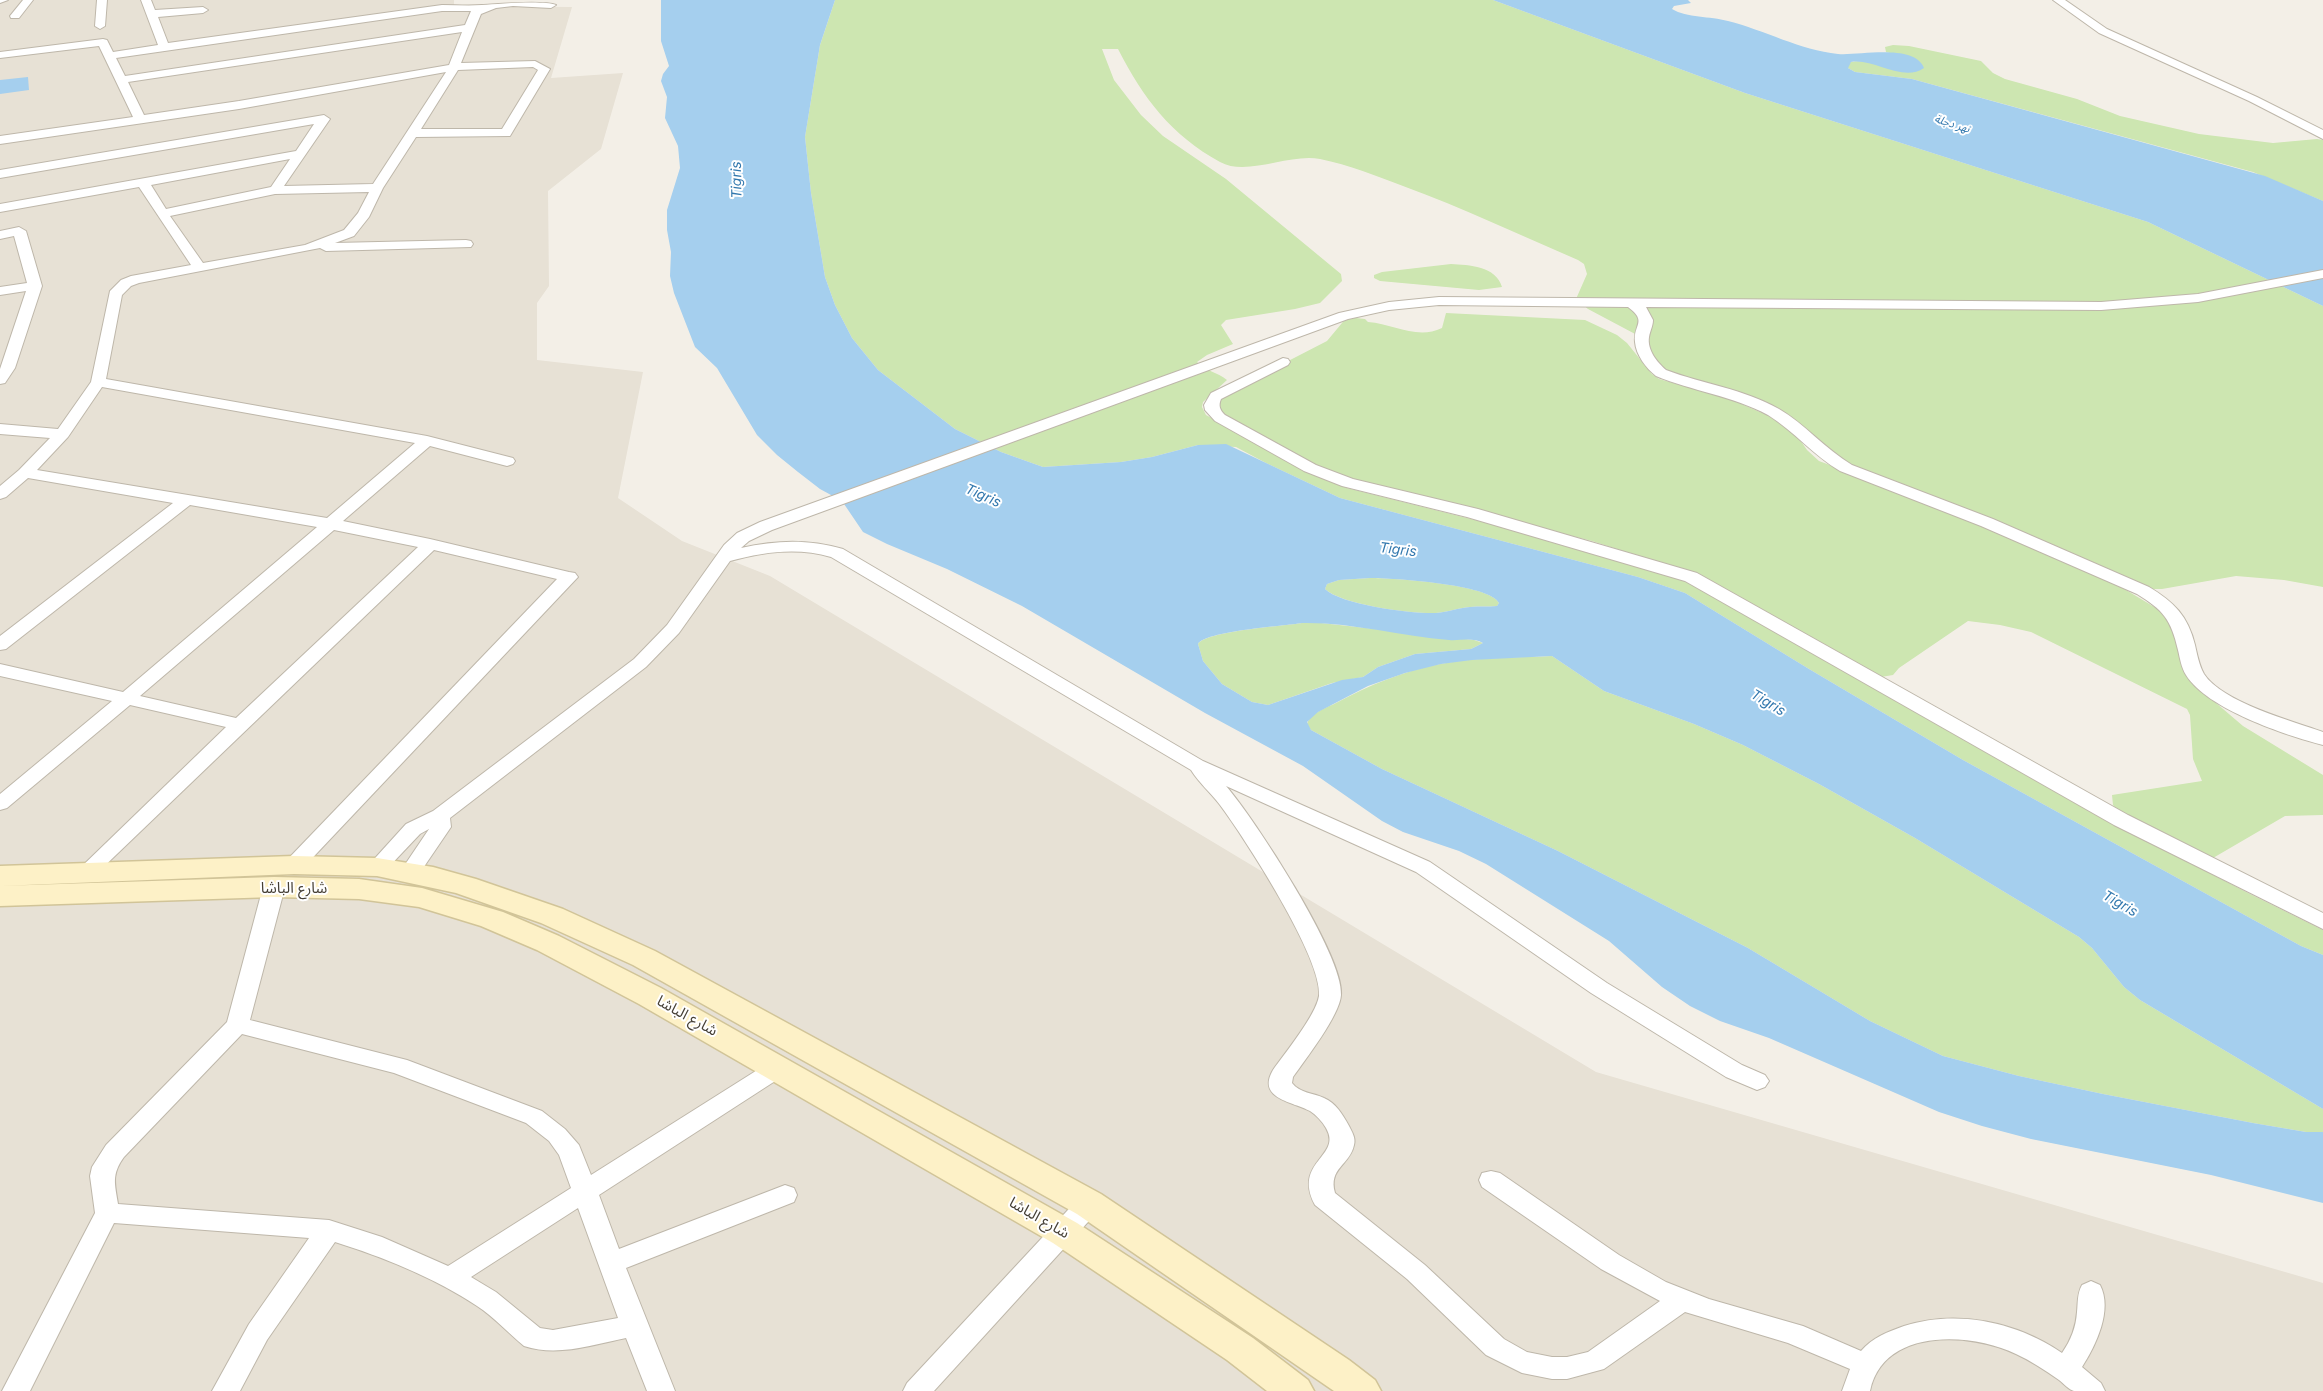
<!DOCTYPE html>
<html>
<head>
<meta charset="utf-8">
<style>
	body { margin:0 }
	canvas { display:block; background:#f3efe7 }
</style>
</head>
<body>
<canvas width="2323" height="1391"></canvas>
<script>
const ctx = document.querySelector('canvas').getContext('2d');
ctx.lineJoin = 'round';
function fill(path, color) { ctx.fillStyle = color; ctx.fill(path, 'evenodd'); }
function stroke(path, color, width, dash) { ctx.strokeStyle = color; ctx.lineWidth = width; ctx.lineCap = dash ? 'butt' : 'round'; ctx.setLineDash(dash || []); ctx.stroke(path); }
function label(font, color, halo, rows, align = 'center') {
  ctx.font = font + ' Inter,"Noto Sans Arabic",sans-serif'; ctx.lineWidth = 4; ctx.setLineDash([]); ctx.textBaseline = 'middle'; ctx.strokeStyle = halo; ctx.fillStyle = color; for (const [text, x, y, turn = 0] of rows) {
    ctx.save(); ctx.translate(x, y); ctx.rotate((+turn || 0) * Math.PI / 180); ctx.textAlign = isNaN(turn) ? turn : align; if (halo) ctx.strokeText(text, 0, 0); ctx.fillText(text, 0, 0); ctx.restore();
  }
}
const residential = new Path2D(`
	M 0,0 L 454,0 L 454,6 L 572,7 L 551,78 L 623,73 L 601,149 L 548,191 L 549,286 L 537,303 L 537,360 L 643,372 L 618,498 L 682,541 L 770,576 L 1596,1072 L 2323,1283 L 2323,1391 L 0,1391 Z`);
const green = new Path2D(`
	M 835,0 L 1493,0 L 1745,93 L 2148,222 L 2323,306 L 2323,587 L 2284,580 L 2236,576 L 2162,589 L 2150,589 L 1970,510 L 1847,465 L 1797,422 L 1675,376 L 1658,366 L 1637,335 L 1588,309 L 1576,299 L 1587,274 L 1584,264 L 1578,260 C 1520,235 1463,208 1403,186 C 1377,176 1349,165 1320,159 C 1289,153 1247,177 1220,162 C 1171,135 1143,98 1118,49 L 1102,49 L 1114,80 L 1141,115 L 1163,136 L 1226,179 L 1341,274 L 1342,281 L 1320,303 L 1295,309 L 1226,320 L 1221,325 L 1233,344 L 1207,355 L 1197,362 C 1206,371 1217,372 1227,380 L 1203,402 L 1202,407 L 1206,415 L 1323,478 L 1347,488 L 1535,535 L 1693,583 L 2112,822 L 2248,893 L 2323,930 L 2323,955 L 2301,946 L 1963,760 L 1809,669 L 1685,593 L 1638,577 L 1340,498 L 1266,463 L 1236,447 L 1198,445 L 1152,457 L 1121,462 L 1043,467 L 1001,452 L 955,429 L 878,370 L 852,338 L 835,305 L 825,277 L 811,193 L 805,137 L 820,45 Z
	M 1893,45 L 1909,46 L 1981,61 L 1993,73 L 2005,79 L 2077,99 L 2120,116 L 2199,134 L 2273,143 L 2317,139 L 2323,140 L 2323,201 L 2253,172 L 1912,79 L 1855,72 L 1848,68 L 1848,63 C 1865,56 1894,71 1913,72 L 1917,60 L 1886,52 L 1885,47 Z
	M 1451,264 C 1469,265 1496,266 1502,287 L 1479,290 L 1380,281 L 1374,278 L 1374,275 L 1382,272 Z
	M 1446,313 L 1585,320 L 1617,335 L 1627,343 L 1652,374 L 1659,379 L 1730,399 L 1769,416 L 1798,437 L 1807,450 L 1819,461 L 1969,517 L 2116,584 L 2161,611 L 2173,623 L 2186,676 L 2195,685 L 2243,726 L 2323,775 L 2323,815 L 2285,816 L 2213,858 L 2121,815 L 2113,805 L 2112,795 L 2202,781 L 2193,759 L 2190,715 L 2187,709 L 2031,632 L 2000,625 L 1968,621 L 1899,668 L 1893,675 L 1881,677 L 1680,569 L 1592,541 L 1369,485 L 1318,467 L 1218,411 L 1217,402 L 1228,392 L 1327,341 L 1347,317 L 1365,319 L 1368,322 C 1394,324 1417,340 1442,328 Z
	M 1370,578 C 1392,578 1490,584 1499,603 L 1497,606 C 1488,607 1479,606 1470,607 C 1458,608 1448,612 1436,613 C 1412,614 1342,605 1325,589 L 1327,584 L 1339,580 Z
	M 1302,623 L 1321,623 L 1474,640 L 1483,643 L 1471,649 L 1415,654 L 1378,667 L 1363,677 L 1332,683 L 1268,705 L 1252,702 L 1222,684 L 1203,661 L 1198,644 C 1206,631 1284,626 1302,623 Z
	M 1552,656 L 1604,691 L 1694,724 L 1743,745 L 1819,784 L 1915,838 L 2079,937 L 2092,948 L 2124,987 L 2140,1000 L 2323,1109 L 2323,1132 L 2306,1132 L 2253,1123 L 2103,1094 L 2019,1076 L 1943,1056 L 1870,1021 L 1748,948 L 1558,851 L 1382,769 L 1311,730 L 1307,725 C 1309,713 1326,708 1336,703 C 1370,685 1403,671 1440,664 C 1477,657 1515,658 1552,656 Z`);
const water = new Path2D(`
	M 661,0 L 835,0 L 820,45 L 805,137 L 811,193 L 825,277 L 835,305 L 852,338 L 878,370 L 955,429 L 1001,452 L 1043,467 L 1121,462 L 1152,457 L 1198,445 L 1226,444 L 1340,498 L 1638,577 L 1685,593 L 1809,669 L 1963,760 L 2301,946 L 2323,955 L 2323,1109 L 2140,1000 L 2124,987 L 2092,948 L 2079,937 L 1915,838 L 1819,784 L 1743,745 L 1694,724 L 1604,691 L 1552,656 L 1472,660 L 1441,664 L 1405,673 L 1368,686 L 1318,712 L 1307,722 L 1311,730 L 1382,769 L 1558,851 L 1748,948 L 1870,1021 L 1943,1056 L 2019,1076 L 2103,1094 L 2253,1123 L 2306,1132 L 2323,1132 L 2323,1203 L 2211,1175 L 2031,1139 L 1982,1126 L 1939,1112 L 1769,1038 L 1720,1021 L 1690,1006 L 1662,987 L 1609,941 L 1486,864 L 1459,851 L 1403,832 L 1382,821 L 1303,766 L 1205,713 L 1022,606 L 947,569 L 887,544 L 863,532 L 842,501 L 820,489 L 798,472 L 777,455 L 757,435 L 717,368 L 695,347 L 674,293 L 670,276 L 671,252 L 667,230 L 667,210 L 680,168 L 678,146 L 665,118 L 667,97 L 661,81 L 663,74 L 669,66 L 661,41 ZM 1370,578 C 1391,578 1490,584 1499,603 L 1497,606 C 1488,607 1479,606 1470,607 C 1458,608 1448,612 1436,613 C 1413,614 1341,605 1325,589 L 1327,584 L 1339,580 ZM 1302,623 C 1351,622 1400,636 1449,640 C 1460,641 1473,637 1483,643 L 1471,649 L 1415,654 L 1378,667 L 1363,677 L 1342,680 L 1268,705 L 1252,702 L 1222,684 L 1203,661 L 1198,644 C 1205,631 1284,626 1302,623 Z
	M 1493,0 L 1688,0 L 1691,3 L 1674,6 L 1672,9 C 1687,18 1710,16 1728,21 C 1764,30 1800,50 1838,54 C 1858,56 1914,43 1924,68 C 1903,83 1874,58 1851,62 L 1848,68 L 1855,72 L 1912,79 L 2265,176 L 2323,201 L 2323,306 L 2148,222 L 1745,93 Z
	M 28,77 L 29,90 L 0,94 L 0,80 Z`);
const street = new Path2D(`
	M 0,0 L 8,0 L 0,3 Z
	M 23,0 L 33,0 L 19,18 L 11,18 L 10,16 Z
	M 97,0 L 107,0 L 105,26 L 100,29 L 95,26 Z
	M 141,0 L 151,0 L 155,10 L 203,7 L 208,10 L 203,13 L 158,17 L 168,43 L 442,5 C 455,5 469,6 482,5 C 499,4 543,0 556,5 L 551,8 L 513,6 L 496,8 L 481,14 L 461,63 L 535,61 L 550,69 L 510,136 L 416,137 L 383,188 L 369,217 L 354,236 L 335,243 L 466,240 L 471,241 L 473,244 L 471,247 L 326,251 L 320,248 L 139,283 L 131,286 L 122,295 L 106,379 L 427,436 L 513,458 L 515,461 L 513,464 L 507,466 L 430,446 L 343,521 L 430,539 L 569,572 L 575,573 L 578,577 L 301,870 L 294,872 L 287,870 L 284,865 L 287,860 L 557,579 L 434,550 L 93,877 L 86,879 L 79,877 L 76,872 L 226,727 L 130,705 L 7,808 L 0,810 L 0,794 L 112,701 L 0,676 L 0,664 L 123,692 L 317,527 L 190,505 L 6,649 L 0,650 L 0,636 L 173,503 L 28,478 L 6,497 L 0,499 L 0,486 L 19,470 L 50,438 L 0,434 L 0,424 L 58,429 L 91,382 L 110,291 L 121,280 L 131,276 L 191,265 L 139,187 L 0,212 L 0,204 L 296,151 L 314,124 L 0,178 L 0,170 L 324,115 L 330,119 L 284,186 L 373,184 L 446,72 L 239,109 L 0,144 L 0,136 L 133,117 L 99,46 L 0,58 L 0,52 L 103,39 L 107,40 L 113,52 L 158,45 ZM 442,11 L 471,11 L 465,25 L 125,76 L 116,58 ZM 462,32 L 449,65 L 239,101 L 144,115 L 128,82 ZM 533,67 L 538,70 L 502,129 L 421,129 L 458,70 ZM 290,159 L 271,187 L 166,209 L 151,185 ZM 369,192 L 358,213 L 344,230 L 305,245 L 203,263 L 170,216 L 275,194 ZM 102,387 L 415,443 L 327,518 L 37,470 L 68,437 ZM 334,530 L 418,547 L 236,718 L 140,696 Z
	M 2053,0 L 2065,0 L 2107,29 L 2257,97 L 2323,130 L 2323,139 L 2249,101 L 2099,33 Z
	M 19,227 L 26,231 L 42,286 L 15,368 L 5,383 L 0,384 L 0,369 L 26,291 L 0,295 L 0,287 L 27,283 L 14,236 L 0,239 L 0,231 Z
	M 2323,270 L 2323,278 L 2198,302 L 2101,310 L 1646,307 L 1653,320 C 1653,326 1650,331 1649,337 C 1647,350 1657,362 1666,370 C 1703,384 1744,389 1779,409 C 1805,424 1825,449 1852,465 L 1993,519 L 2149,587 C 2174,602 2188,616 2195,645 C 2197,654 2199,665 2204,674 C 2222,702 2292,721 2323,732 L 2323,745 C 2285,735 2207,709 2186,675 C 2181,667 2180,658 2178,650 C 2171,619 2163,610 2137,594 L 1981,526 L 1840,471 C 1814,456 1794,431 1768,415 C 1733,396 1692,391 1656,376 C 1646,368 1636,355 1635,342 C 1633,324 1648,322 1628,307 L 1439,305 L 1389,310 L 1348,319 L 772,530 L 749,541 L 741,548 C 777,540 808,539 843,549 L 1203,761 L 1430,862 L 1607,983 L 1742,1065 L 1765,1075 L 1769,1081 L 1765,1087 L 1757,1090 L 1726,1077 L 1591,993 L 1416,872 L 1226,786 C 1254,818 1344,956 1341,995 C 1340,1015 1305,1060 1293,1077 L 1292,1083 C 1299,1093 1314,1093 1324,1098 C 1336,1103 1343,1115 1349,1126 C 1352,1132 1356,1138 1354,1145 C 1350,1165 1328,1168 1335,1193 L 1425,1265 L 1504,1339 L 1527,1352 L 1552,1357 L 1567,1357 L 1588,1352 L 1660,1301 L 1601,1269 L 1482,1187 L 1479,1180 L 1482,1173 L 1491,1171 L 1500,1173 L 1619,1255 L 1666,1282 L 1709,1299 L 1803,1326 L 1861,1351 C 1873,1337 1888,1332 1904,1326 C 1957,1309 2017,1322 2062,1353 C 2071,1340 2076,1327 2077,1312 C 2078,1302 2077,1294 2082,1285 L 2091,1281 L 2100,1285 C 2113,1310 2096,1345 2082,1367 L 2101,1383 L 2105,1391 C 2095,1391 2083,1391 2074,1391 C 2069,1390 2063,1383 2059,1380 C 2045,1370 2031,1361 2016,1354 C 1970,1332 1883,1328 1870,1391 L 1842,1391 L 1850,1369 L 1788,1343 L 1685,1312 L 1604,1369 L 1567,1379 L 1552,1379 L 1522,1373 L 1486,1355 L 1407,1279 L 1315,1205 C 1292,1161 1343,1157 1326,1128 C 1322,1121 1316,1115 1310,1111 C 1294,1102 1256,1099 1273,1070 C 1285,1053 1316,1015 1319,996 C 1323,959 1244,837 1220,805 C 1211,793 1199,783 1191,770 L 831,557 C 797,547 764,552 730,561 L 679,633 L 646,667 L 450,818 L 451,827 L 417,877 L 410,879 L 403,877 L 400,872 L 429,829 L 420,834 L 384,872 L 377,874 L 370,872 L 367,867 L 406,824 L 433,811 L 634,659 L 667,625 L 724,545 L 737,533 L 760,522 L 1339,313 L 1389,302 L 1439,297 L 2101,302 L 2198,294 Z
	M 1283,358 L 1288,359 L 1290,362 L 1288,365 L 1221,399 C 1218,406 1220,410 1225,415 L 1316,465 L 1353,479 L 1478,509 L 1697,573 L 2128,815 L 2323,913 L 2323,929 L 2114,825 L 1685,581 L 1467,517 L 1342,486 L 1304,471 L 1215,421 L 1205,410 L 1204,405 L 1211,393 Z
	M 274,880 L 281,882 L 285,887 L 250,1020 L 407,1060 L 542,1111 L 565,1129 L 579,1145 L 591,1175 L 770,1062 L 778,1060 L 786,1062 L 790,1068 L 786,1074 L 599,1195 L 619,1249 L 785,1185 L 794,1188 L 797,1195 L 794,1202 L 626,1268 L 675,1391 L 647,1391 L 626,1338 C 592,1345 557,1357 524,1346 C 508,1333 494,1317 477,1306 C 435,1278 383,1257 335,1242 L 267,1340 L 240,1391 L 212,1391 L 249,1324 L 309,1238 L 114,1223 L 30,1391 L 2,1391 L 95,1213 L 90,1176 L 92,1167 L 106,1145 L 227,1022 L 263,887 L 267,882 ZM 242,1034 L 394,1073 L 526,1123 L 549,1141 L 559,1155 L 571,1188 L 448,1266 L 382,1237 L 329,1220 L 118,1204 C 115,1184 111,1175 124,1157 ZM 578,1208 L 618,1318 L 553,1330 L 540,1328 L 496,1292 L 471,1277 Z
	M 1089,1194 L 1098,1197 L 1101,1204 L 1098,1211 L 934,1391 L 903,1391 L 907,1383 L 1080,1197 Z`);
const secondary = new Path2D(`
	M 294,856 L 377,858 L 433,867 L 476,879 L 563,909 L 655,951 L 1101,1194 L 1349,1360 L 1375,1380 L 1381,1391 L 1334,1391 L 1077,1214 L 633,965 L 541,923 L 456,893 L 377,876 L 294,874 L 0,886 L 0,866 Z
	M 274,877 L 359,879 L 422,888 L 503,912 L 559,936 L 661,988 L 1077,1223 L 1253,1338 L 1308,1380 L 1314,1391 L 1267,1391 L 1227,1360 L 1053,1243 L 639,1004 L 537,950 L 481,926 L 419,907 L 359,899 L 274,897 L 0,906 L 0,886 Z`);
const farWaternames = [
	["نهر دجلة",1952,124,18]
];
const waterNames = [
	["Tigris",737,180,-91],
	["Tigris",983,496,24],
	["Tigris",1398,550,7],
	["Tigris",1768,703,31],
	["Tigris",2120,904,30]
];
const nearStreetnames = [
	["شارع الباشا",294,888],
	["شارع الباشا",687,1016,29],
	["شارع الباشا",1039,1218,30]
];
fill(residential, '#e7e1d5');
fill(green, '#cde6b1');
fill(water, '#a5cfee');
stroke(street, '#beb7aa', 2);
stroke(secondary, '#d1c498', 3);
fill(street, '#fff');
fill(secondary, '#fdf1c7');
label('italic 11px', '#3278ae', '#fff', farWaternames);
label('italic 14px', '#3278ae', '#fff', waterNames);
label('15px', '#464036', '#fff', nearStreetnames);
</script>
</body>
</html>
